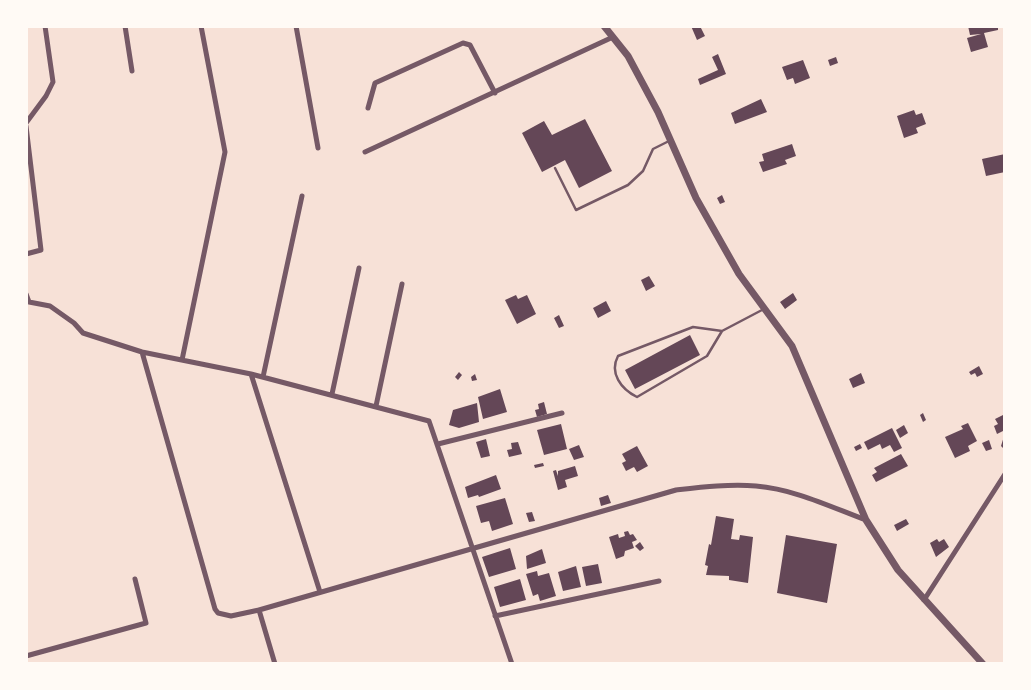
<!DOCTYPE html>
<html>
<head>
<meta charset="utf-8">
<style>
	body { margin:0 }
	#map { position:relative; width:1031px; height:690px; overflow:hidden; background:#f7e1d7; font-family:"Playfair Display",serif }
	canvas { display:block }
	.frame { position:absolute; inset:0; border:28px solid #fffaf5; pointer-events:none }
</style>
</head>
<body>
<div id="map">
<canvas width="1031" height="690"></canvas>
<div class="frame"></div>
</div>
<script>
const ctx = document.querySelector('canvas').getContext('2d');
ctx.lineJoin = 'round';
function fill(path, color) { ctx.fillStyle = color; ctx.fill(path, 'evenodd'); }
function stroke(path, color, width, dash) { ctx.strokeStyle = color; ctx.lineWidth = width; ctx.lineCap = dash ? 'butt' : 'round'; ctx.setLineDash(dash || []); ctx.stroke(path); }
const building = new Path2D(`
	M 691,26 L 700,26 L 705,36 L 697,40 Z
	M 968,26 L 998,26 L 998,30 L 984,33 L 988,47 L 971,52 L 967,38 L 981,34 L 970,35 Z
	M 718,54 L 726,74 L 700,85 L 698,79 L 718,70 L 712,57 Z
	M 836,57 L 838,63 L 830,66 L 828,60 Z
	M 803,60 L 810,78 L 795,84 L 793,78 L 787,80 L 782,67 Z
	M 761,99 L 767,112 L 735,124 L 731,113 Z
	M 914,110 L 916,115 L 922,113 L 926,124 L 916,128 L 918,133 L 904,138 L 897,116 Z
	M 585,119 L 612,171 L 579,188 L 565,160 L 542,172 L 522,133 L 544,121 L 552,135 Z
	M 792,144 L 796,156 L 785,160 L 787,164 L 763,172 L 759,162 L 764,161 L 762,154 Z
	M 1005,154 L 1005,172 L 986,176 L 982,159 Z
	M 722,195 L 725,202 L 720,204 L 717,198 Z
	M 649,276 L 655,286 L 646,291 L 641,280 Z
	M 793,293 L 797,300 L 785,309 L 780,302 Z
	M 516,295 L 518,299 L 527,295 L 536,314 L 517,324 L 505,300 Z
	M 606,301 L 611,311 L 598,318 L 593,308 Z
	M 559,315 L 564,326 L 559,328 L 554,318 Z
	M 690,335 L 700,355 L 635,389 L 625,370 Z
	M 979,366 L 983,374 L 977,377 L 975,373 L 971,375 L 969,372 Z
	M 459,372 L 462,375 L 458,380 L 455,377 Z
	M 861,373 L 865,383 L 853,388 L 849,379 Z
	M 475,374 L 477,380 L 472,381 L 471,377 Z
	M 500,389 L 507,412 L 483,419 L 478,397 Z
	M 544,402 L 547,414 L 537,417 L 535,410 L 539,409 L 538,404 Z
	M 477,403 L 479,422 L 459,428 L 449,425 L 453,410 Z
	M 923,413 L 926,420 L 923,422 L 920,415 Z
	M 1005,414 L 1005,430 L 997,434 L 994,426 L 998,424 L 995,419 Z
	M 968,423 L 977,441 L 968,446 L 970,451 L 955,458 L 945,437 L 963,429 L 961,426 Z
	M 561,424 L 567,449 L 544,455 L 537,430 Z
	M 904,425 L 908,433 L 900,438 L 896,430 Z
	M 892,428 L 902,448 L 894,452 L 890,445 L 882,449 L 880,444 L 868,450 L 864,442 Z
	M 1005,433 L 1005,450 L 1001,446 Z
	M 486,439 L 490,456 L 481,458 L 476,442 Z
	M 989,440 L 992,449 L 986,451 L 982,443 Z
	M 518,442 L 522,454 L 509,457 L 507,450 L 512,449 L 511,443 Z
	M 860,444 L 862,448 L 856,451 L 854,447 Z
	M 579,445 L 584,457 L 574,460 L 569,449 Z
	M 637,446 L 648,466 L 637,472 L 634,467 L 626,471 L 622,463 L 626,461 L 622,454 Z
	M 901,454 L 908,466 L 876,482 L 872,475 L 877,472 L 874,468 Z
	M 543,463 L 544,466 L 535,468 L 534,465 Z
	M 575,466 L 578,476 L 565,480 L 567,487 L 558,490 L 553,471 L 556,470 L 558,476 L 558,471 Z
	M 496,475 L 501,489 L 479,497 L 478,495 L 468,498 L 465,487 Z
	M 608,495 L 611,503 L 601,506 L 599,498 Z
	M 505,498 L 513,524 L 492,531 L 489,521 L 481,523 L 476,506 Z
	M 532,512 L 535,521 L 529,522 L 526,513 Z
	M 716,516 L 734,519 L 731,539 L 739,540 L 740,535 L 753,537 L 748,583 L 729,580 L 729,576 L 706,575 L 708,566 L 705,565 L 709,544 L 711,545 Z
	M 906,519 L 909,524 L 897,531 L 894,525 Z
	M 628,531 L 630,535 L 633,534 L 637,540 L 632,542 L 634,548 L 625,551 L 624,556 L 616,559 L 609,537 L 618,534 L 619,538 L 625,536 L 624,532 Z
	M 786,535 L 837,544 L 827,603 L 777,593 Z
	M 937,539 L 939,542 L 944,539 L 949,547 L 936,557 L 930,543 Z
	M 640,542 L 644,548 L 640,551 L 635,546 Z
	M 510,548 L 516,569 L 489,577 L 482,557 Z
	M 542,549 L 546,563 L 527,569 L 526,556 Z
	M 598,564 L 602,583 L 586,586 L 582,567 Z
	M 576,566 L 581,587 L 563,591 L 558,572 Z
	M 537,571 L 538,576 L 549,573 L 556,596 L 540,601 L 538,594 L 533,596 L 526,574 Z
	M 520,579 L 526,600 L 500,607 L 494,587 Z`);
const service = new Path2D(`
	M 555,168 L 576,210 L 628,185 L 643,171 L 653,149 L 669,141
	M 722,331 L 693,327 L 618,356 C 609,373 621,389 637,397 L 707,356 L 722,331 L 762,310`);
const minor = new Path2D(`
	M 125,26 L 132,71
	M 296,26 L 318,148
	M 368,108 L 375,83 L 463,43 L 470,45 L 495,93
	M 26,123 L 46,96 L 53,82 L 45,26
	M 26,126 L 41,250 L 26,254
	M 365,152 L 613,37
	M 26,294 L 29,302 L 50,306 L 74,323 L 83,333 L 142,352 L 251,374 L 429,421 L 512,664
	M 142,352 L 215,609 L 218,613 L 231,616 L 259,610 L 275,664
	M 182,360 L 225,152 L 201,26
	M 251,374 L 320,592
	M 263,377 L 302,196
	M 332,394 L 359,268
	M 376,406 L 402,284
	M 438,444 L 562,413
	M 924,600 L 1005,474
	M 259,610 L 676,490 C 703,487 729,484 756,486 C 794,489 831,507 866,520
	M 495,616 L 659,581
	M 26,656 L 146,623 L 135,579`);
const tertiary = new Path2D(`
	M 604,26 L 628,56 L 658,112 L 696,198 L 739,274 L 792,346 L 866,520 L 898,570 L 983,664`);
fill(building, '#644757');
stroke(service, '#755966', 2.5);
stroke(minor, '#755966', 5);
stroke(tertiary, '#755966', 7);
</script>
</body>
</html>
